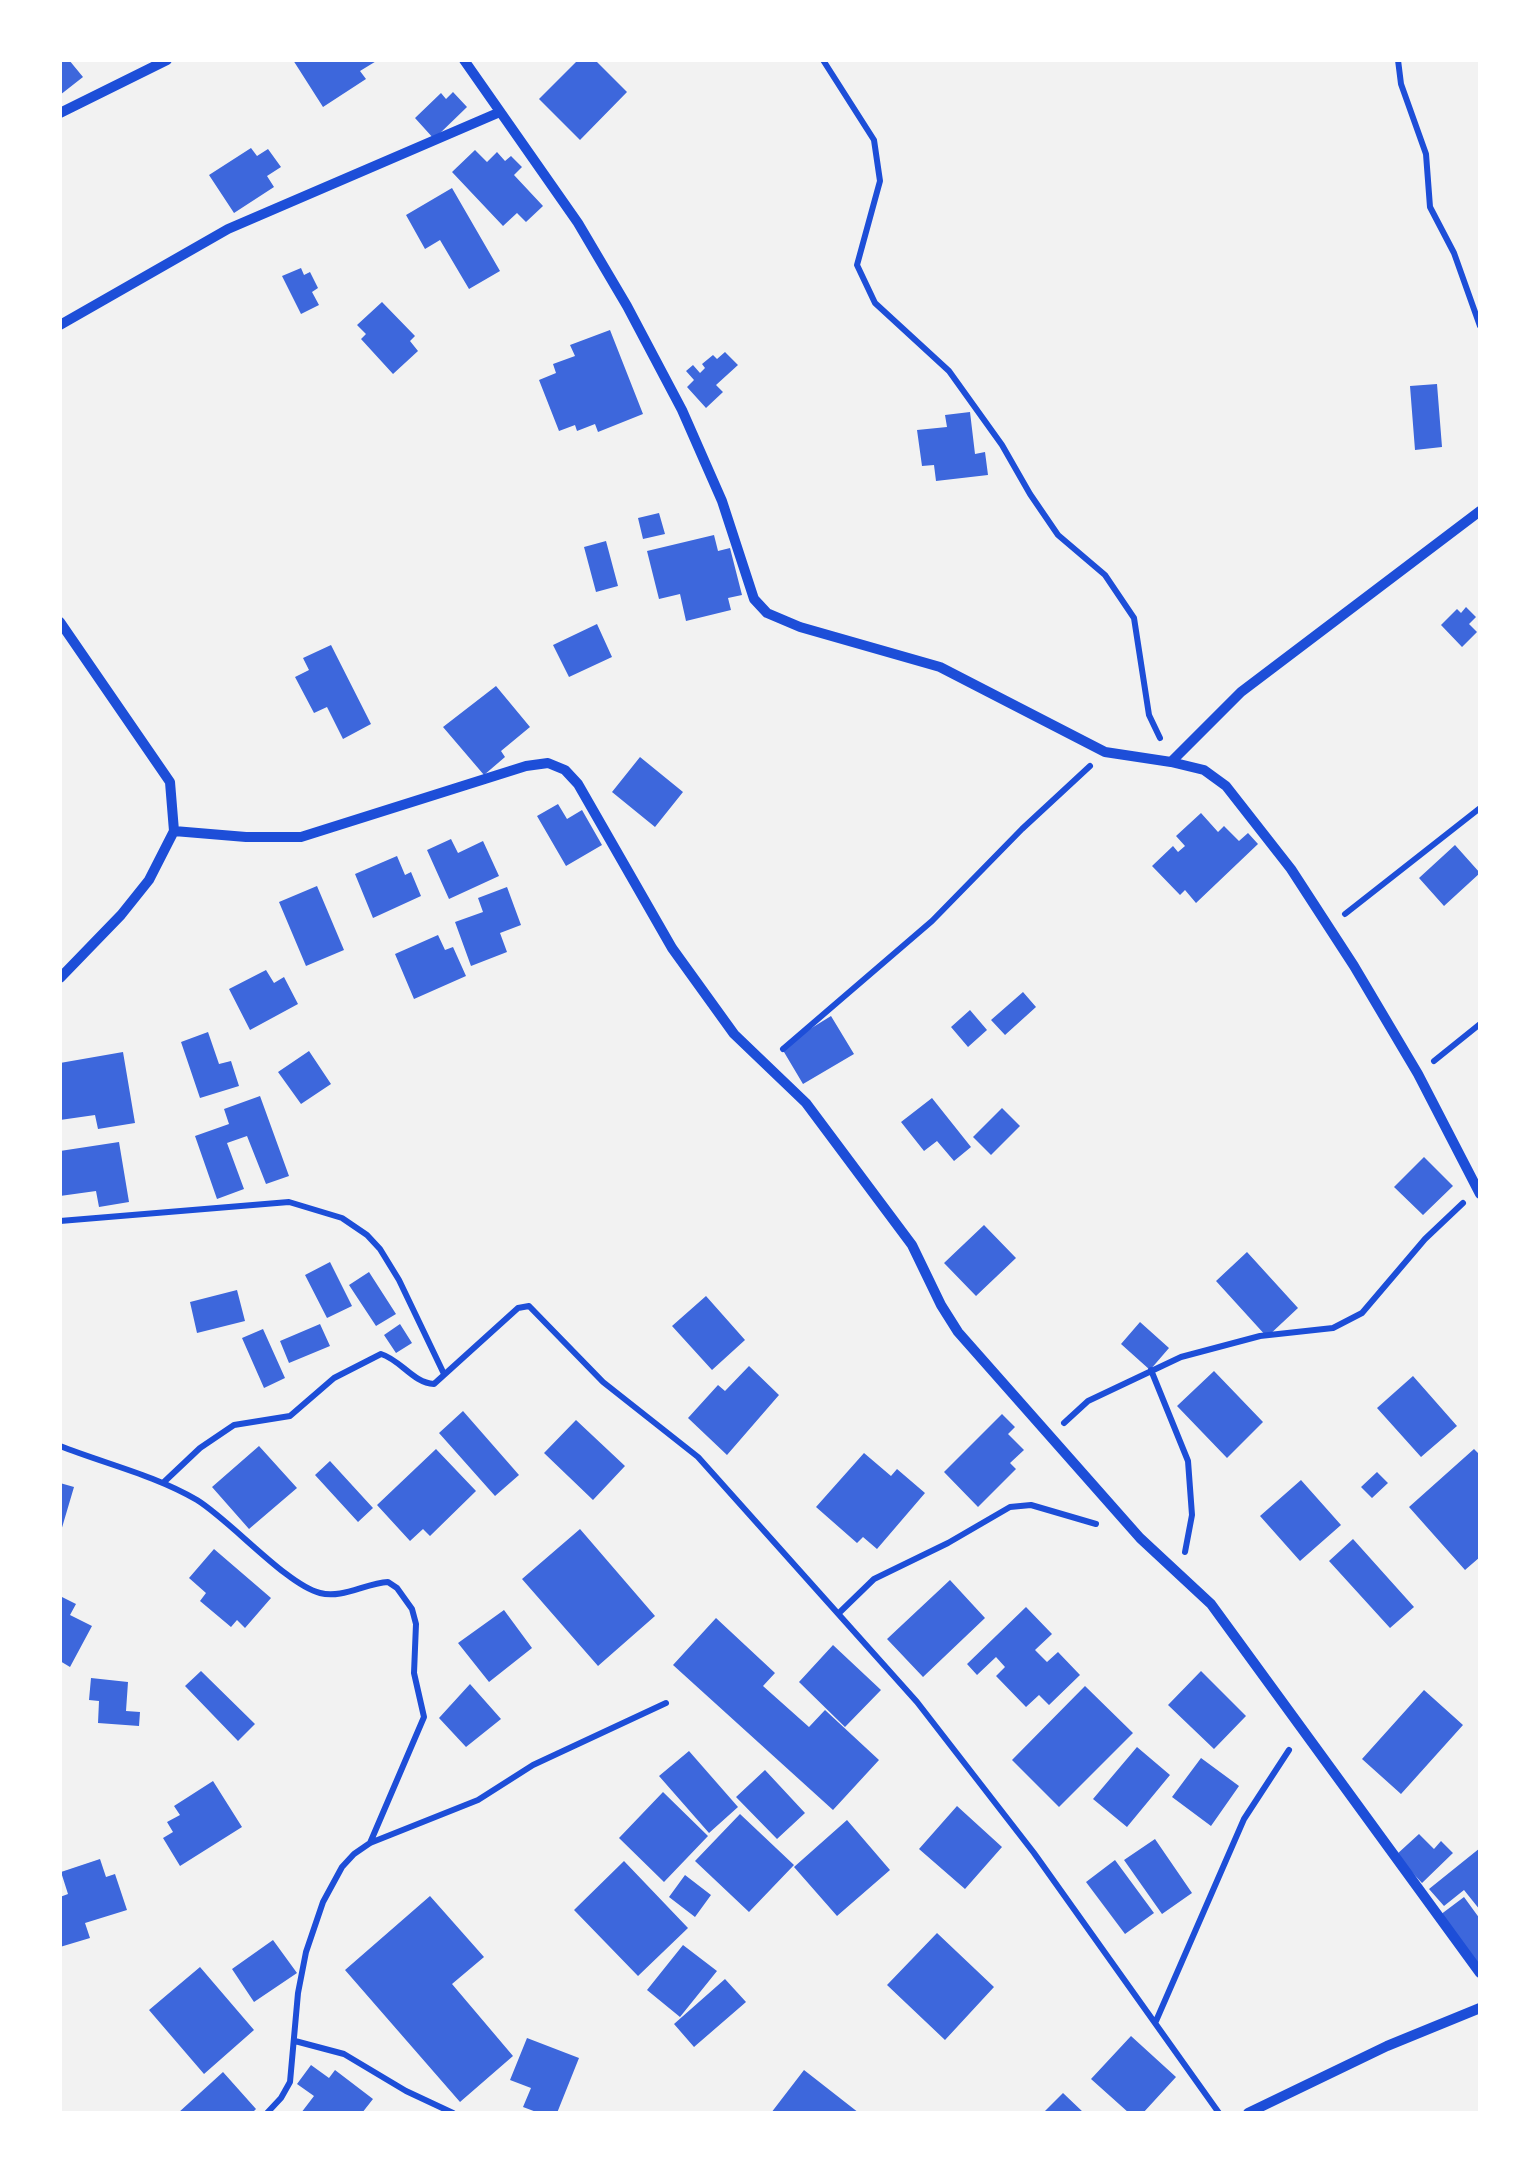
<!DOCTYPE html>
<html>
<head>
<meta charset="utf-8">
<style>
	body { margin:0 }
	#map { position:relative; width:1540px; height:2173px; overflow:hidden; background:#f2f2f2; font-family:"DM Sans",sans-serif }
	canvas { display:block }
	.frame { position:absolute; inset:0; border:62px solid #fff; pointer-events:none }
</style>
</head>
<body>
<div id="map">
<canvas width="1540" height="2173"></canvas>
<div class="frame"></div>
</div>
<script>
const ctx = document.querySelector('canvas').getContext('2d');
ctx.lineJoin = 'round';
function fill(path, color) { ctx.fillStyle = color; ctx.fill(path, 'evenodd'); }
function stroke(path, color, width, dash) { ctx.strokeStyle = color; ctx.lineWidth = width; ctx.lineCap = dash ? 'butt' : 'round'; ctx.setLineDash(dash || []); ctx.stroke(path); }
const building = new Path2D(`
	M 60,60 L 69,60 L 83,77 L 60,95 Z
	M 293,60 L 378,60 L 360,71 L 366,79 L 323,107 Z
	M 578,60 L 595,60 L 627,92 L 580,140 L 539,99 Z
	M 453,92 L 467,107 L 434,139 L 415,118 L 441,93 L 446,99 Z
	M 251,148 L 257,156 L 268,149 L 281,167 L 267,176 L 274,187 L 234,213 L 209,175 Z
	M 475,150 L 487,162 L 497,152 L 505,161 L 511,156 L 522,167 L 514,175 L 543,206 L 526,222 L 517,213 L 503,226 L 452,172 Z
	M 452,188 L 500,271 L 469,289 L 440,240 L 425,249 L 406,215 Z
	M 301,268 L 304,275 L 310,272 L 318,288 L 312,292 L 319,305 L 301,314 L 282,276 Z
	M 382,302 L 415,336 L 410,341 L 418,351 L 393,374 L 361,339 L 366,334 L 357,325 Z
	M 610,330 L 643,414 L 598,432 L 595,424 L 577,431 L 575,425 L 559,431 L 539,380 L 556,373 L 553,364 L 575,356 L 570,345 Z
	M 725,352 L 738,365 L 716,385 L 723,392 L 706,408 L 687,387 L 694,380 L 686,371 L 693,365 L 700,373 L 705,368 L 702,364 L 713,355 L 717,359 Z
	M 1437,384 L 1442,447 L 1415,450 L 1410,386 Z
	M 970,412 L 975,454 L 985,452 L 988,475 L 936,481 L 934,465 L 922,466 L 917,430 L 947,427 L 945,415 Z
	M 659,513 L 665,534 L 643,539 L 638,518 Z
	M 714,535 L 718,551 L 730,548 L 742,595 L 728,598 L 731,610 L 686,621 L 680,594 L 659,599 L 647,551 Z
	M 606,541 L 618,586 L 596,592 L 584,547 Z
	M 1466,607 L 1476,617 L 1469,624 L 1477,632 L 1462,647 L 1441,625 L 1457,609 L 1461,613 Z
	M 597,624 L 612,657 L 569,677 L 553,645 Z
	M 331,645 L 371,724 L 343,739 L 327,707 L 314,713 L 295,677 L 309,670 L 303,658 Z
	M 496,686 L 530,727 L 501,751 L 505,757 L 484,775 L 443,727 Z
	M 640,757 L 683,792 L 655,827 L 612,792 Z
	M 558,804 L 567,819 L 582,810 L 602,845 L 566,866 L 537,816 Z
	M 1201,813 L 1218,832 L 1224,826 L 1239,841 L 1248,833 L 1258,844 L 1196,903 L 1185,890 L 1180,895 L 1152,866 L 1173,846 L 1178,852 L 1185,846 L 1176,836 Z
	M 451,839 L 458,853 L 483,841 L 499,876 L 449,899 L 427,850 Z
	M 1455,845 L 1480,873 L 1444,906 L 1419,878 Z
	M 397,856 L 405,875 L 411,872 L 421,896 L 373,918 L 355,874 Z
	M 317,886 L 344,950 L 306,966 L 279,902 Z
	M 507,887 L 521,925 L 500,933 L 507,952 L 471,966 L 455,922 L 483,912 L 478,898 Z
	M 438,935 L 445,950 L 453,947 L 466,976 L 414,999 L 395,954 Z
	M 266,970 L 274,983 L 284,977 L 298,1004 L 250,1030 L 229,989 Z
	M 1023,992 L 1036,1007 L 1005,1035 L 991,1020 Z
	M 970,1010 L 987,1030 L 968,1047 L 951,1027 Z
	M 831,1016 L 854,1054 L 803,1084 L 781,1047 Z
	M 208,1032 L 219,1064 L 231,1061 L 239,1086 L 200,1098 L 181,1042 Z
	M 309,1051 L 331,1084 L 301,1104 L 278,1072 Z
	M 123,1052 L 135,1123 L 98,1129 L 95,1115 L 60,1120 L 60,1063 Z
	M 260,1096 L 289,1176 L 266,1184 L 247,1136 L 227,1143 L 244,1189 L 217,1199 L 195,1136 L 229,1124 L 224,1109 Z
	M 932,1098 L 971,1147 L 954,1161 L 937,1141 L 924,1151 L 901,1122 Z
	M 1002,1108 L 1020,1126 L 991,1155 L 973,1137 Z
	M 119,1142 L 129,1202 L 99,1207 L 96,1191 L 60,1196 L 60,1151 Z
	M 1424,1157 L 1453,1186 L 1423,1215 L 1394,1187 Z
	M 984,1225 L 1016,1258 L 976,1296 L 944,1263 Z
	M 1247,1252 L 1298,1308 L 1267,1337 L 1216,1281 Z
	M 330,1262 L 352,1306 L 327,1318 L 305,1275 Z
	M 369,1272 L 396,1314 L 376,1326 L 349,1285 Z
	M 237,1290 L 245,1321 L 197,1333 L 190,1302 Z
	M 706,1296 L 745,1340 L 712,1370 L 672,1326 Z
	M 1140,1322 L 1169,1348 L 1150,1370 L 1121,1344 Z
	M 320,1324 L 330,1346 L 289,1363 L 280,1341 Z
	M 400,1324 L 412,1343 L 396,1353 L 384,1335 Z
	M 263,1329 L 285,1378 L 264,1388 L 242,1338 Z
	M 749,1366 L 779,1395 L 727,1455 L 688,1418 L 718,1385 L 725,1391 Z
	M 1214,1371 L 1263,1422 L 1227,1458 L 1177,1406 Z
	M 1413,1376 L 1457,1426 L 1421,1457 L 1377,1408 Z
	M 463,1411 L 519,1475 L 495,1496 L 439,1433 Z
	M 1002,1414 L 1015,1427 L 1008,1434 L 1024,1450 L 1010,1463 L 1016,1469 L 978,1507 L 944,1472 Z
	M 576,1420 L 625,1466 L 593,1500 L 544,1453 Z
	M 259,1446 L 297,1488 L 249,1529 L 212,1487 Z
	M 436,1449 L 476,1491 L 430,1536 L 423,1529 L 410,1541 L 377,1505 Z
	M 1474,1449 L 1480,1455 L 1480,1557 L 1465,1570 L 1409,1507 Z
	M 864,1453 L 891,1476 L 897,1469 L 925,1493 L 877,1549 L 863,1537 L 857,1543 L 816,1507 Z
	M 330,1461 L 373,1508 L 358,1522 L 315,1475 Z
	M 1377,1472 L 1388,1483 L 1372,1498 L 1361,1487 Z
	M 1301,1480 L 1341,1525 L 1300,1561 L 1260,1516 Z
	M 60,1483 L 74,1487 L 61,1531 L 60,1531 Z
	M 580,1529 L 655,1616 L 598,1666 L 522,1579 Z
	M 1353,1539 L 1414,1607 L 1390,1628 L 1329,1561 Z
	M 214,1549 L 271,1598 L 245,1628 L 237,1620 L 231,1627 L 200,1601 L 206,1593 L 189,1578 Z
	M 950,1580 L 985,1618 L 923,1677 L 887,1639 Z
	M 60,1596 L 76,1604 L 70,1615 L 92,1626 L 70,1667 L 60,1661 Z
	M 1026,1607 L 1052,1634 L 1035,1650 L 1047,1662 L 1058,1652 L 1080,1675 L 1049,1705 L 1039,1695 L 1026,1707 L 996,1676 L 1005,1667 L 996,1657 L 977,1675 L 967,1664 Z
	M 504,1610 L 532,1648 L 489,1682 L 458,1643 Z
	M 716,1618 L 775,1673 L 763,1686 L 809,1727 L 825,1710 L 879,1760 L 833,1810 L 673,1665 Z
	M 833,1645 L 881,1690 L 845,1727 L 799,1682 Z
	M 201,1671 L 255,1724 L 238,1741 L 185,1686 Z
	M 1201,1671 L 1246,1716 L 1214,1749 L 1168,1705 Z
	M 91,1678 L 128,1682 L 126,1711 L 140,1712 L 139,1726 L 98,1723 L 99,1701 L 89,1700 Z
	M 470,1684 L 501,1719 L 466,1747 L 439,1718 Z
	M 1085,1686 L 1133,1733 L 1059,1807 L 1012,1760 Z
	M 1424,1690 L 1463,1725 L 1401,1794 L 1362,1759 Z
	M 1137,1747 L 1170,1775 L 1127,1827 L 1093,1799 Z
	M 689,1751 L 738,1807 L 709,1833 L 659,1776 Z
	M 1201,1758 L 1239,1786 L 1211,1826 L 1172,1797 Z
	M 765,1770 L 805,1813 L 777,1839 L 736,1797 Z
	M 213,1781 L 242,1827 L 180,1866 L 163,1838 L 173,1832 L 167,1822 L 180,1815 L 174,1806 Z
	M 663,1792 L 708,1836 L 664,1882 L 619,1838 Z
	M 957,1806 L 1002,1847 L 965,1889 L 919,1849 Z
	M 740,1814 L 794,1865 L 749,1912 L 695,1861 Z
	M 847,1820 L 890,1870 L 837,1916 L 794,1867 Z
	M 1419,1834 L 1434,1849 L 1441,1841 L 1453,1853 L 1422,1883 L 1396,1855 Z
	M 1155,1839 L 1192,1893 L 1162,1914 L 1124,1860 Z
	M 1480,1848 L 1480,1910 L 1464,1890 L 1444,1906 L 1429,1889 Z
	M 100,1859 L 106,1877 L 115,1874 L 127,1910 L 85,1923 L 90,1938 L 60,1947 L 60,1897 L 68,1894 L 61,1872 Z
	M 1115,1860 L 1154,1913 L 1125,1934 L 1086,1882 Z
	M 624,1861 L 688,1928 L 638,1976 L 574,1910 Z
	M 685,1875 L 711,1895 L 695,1917 L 669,1897 Z
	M 430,1896 L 484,1957 L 452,1984 L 513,2056 L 460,2102 L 345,1970 Z
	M 1464,1897 L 1480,1919 L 1480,1969 L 1440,1915 Z
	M 937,1933 L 994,1987 L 945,2040 L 887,1985 Z
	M 273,1940 L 297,1973 L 254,2002 L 232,1969 Z
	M 683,1945 L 717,1971 L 680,2017 L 647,1990 Z
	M 200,1967 L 254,2030 L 204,2074 L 149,2010 Z
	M 725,1979 L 746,2002 L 694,2047 L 674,2024 Z
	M 1131,2036 L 1176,2077 L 1143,2113 L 1129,2113 L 1091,2079 Z
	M 527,2038 L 579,2058 L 557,2113 L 539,2113 L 523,2107 L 531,2088 L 510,2080 Z
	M 311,2065 L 329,2078 L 335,2070 L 373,2099 L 362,2113 L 301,2113 L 314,2096 L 297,2084 Z
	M 804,2070 L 859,2113 L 771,2113 Z
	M 223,2072 L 256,2109 L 252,2113 L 178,2113 Z
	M 1063,2093 L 1084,2113 L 1043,2113 Z`);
const path = new Path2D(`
	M 823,60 L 874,140 L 880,181 L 857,265 L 875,303 L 949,371 L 1002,445 L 1030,494 L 1058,535 L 1105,575 L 1134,618 L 1149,715 L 1160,738
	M 1398,60 L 1401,84 L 1426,154 L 1430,207 L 1454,253 L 1480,326
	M 1345,914 L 1480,808
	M 783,1049 L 932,921 L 1022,829 L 1090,766
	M 1434,1061 L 1480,1024
	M 60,1221 L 289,1202 L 342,1218 L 367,1235 L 380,1249 L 399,1280 L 444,1374
	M 1151,1370 L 1188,1461 L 1192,1515 L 1185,1552
	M 1064,1423 L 1088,1401 L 1181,1357 L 1260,1336 L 1333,1328 L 1362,1313 L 1425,1239 L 1463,1203
	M 60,1446 C 106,1464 154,1475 197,1500 C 231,1521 287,1585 320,1593 C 342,1599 366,1583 388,1582 L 397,1588 L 412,1609 L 416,1624 L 414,1673 L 424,1717 L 370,1843
	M 164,1482 L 200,1448 L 234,1425 L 290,1416 L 334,1378 L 381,1354 C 401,1360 413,1383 434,1384 L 518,1308 L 529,1306 L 603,1382 L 698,1457 L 917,1702 L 1034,1853 L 1219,2113
	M 840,1612 L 874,1579 L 948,1543 L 1010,1507 L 1031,1505 L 1096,1524
	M 1156,2021 L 1244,1819 L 1289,1750
	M 295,2041 L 344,2054 L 406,2091 L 453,2113
	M 267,2113 L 281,2098 L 290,2082 L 298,1993 L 306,1952 L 323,1902 L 342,1867 L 354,1854 L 370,1843 L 478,1800 L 533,1765 L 666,1703`);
const minor = new Path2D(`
	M 464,60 L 578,223 L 627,306 L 682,410 L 722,501 L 754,599 L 767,613 L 800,627 L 940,667 L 1105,752 L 1171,762 L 1204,770 L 1226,786 L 1291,869 L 1354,966 L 1418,1074 L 1480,1194
	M 60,113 L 167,60
	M 60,325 L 228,229 L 500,112
	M 60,622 L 170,782 L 174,831 L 149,880 L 121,915 L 60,978
	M 1171,762 L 1241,692 L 1480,511
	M 174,831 L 246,837 L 301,837 L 526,766 L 548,763 L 565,770 L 578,784 L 672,948 L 734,1034 L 806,1103 L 912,1245 L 941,1305 L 958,1332 L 1140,1538 L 1211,1604 L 1480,1973
	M 1248,2113 L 1387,2046 L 1480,2008`);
fill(building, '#3d67dc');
stroke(path, '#1d4ed8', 6);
stroke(minor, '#1d4ed8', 10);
</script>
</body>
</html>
